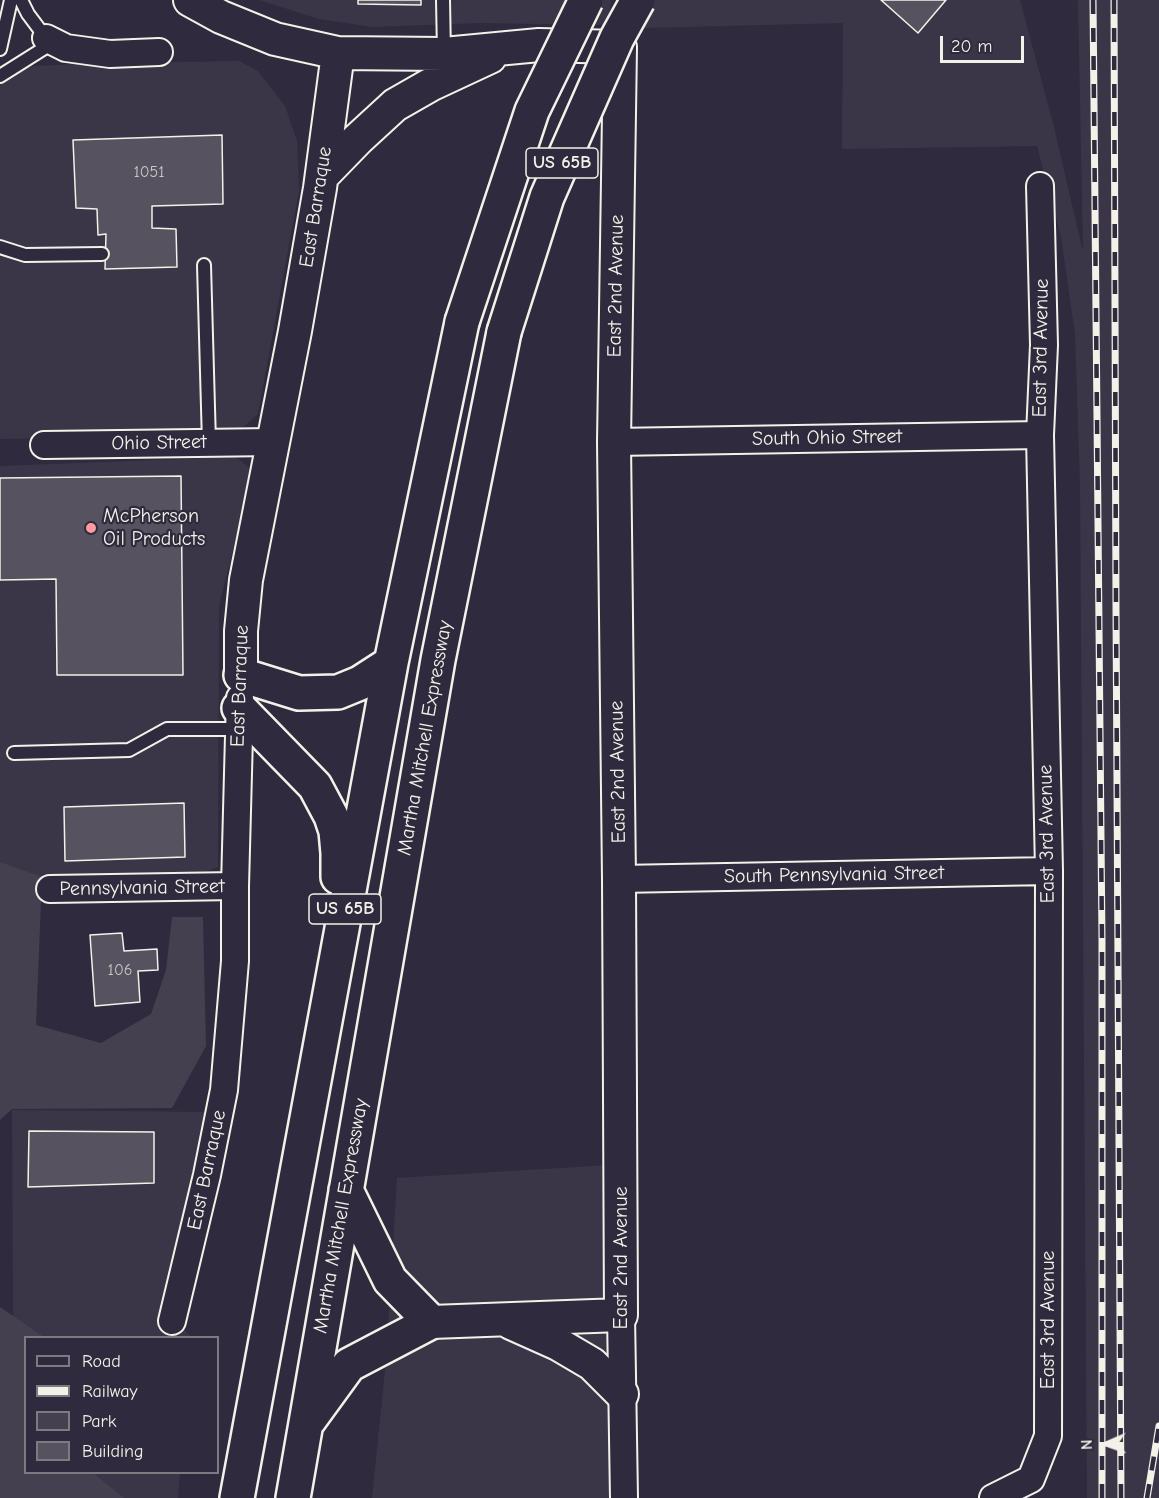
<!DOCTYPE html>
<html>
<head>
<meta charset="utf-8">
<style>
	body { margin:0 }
	#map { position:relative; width:1159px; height:1498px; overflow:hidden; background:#2f2a3d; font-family:"Comic Neue",sans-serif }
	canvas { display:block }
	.legend { position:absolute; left:24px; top:1336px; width:195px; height:138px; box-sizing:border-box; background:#2f2a3d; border:2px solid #7e7a81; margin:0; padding:8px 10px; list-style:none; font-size:18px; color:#f4f1e8 }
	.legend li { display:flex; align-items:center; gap:12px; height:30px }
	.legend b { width:30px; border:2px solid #7e7a81 }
	.north { position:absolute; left:1075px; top:1414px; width:60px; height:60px; -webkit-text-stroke:4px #2f2a3d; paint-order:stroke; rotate:268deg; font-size:16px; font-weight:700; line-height:24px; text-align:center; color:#f4f1e8 }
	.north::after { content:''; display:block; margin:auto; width:21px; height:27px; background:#f4f1e8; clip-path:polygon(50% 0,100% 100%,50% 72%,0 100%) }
	.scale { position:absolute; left:940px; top:36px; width:84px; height:27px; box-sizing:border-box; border:3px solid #f4f1e8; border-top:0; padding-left:8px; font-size:18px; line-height:21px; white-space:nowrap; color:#f4f1e8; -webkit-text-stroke:4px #2f2a3d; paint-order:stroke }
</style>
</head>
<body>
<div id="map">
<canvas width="1159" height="1498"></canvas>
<ul class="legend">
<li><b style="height:8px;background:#2f2a3d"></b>Road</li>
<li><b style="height:8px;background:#f4f1e8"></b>Railway</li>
<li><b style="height:16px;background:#454050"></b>Park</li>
<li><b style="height:16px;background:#56525f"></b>Building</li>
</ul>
<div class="north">N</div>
<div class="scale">20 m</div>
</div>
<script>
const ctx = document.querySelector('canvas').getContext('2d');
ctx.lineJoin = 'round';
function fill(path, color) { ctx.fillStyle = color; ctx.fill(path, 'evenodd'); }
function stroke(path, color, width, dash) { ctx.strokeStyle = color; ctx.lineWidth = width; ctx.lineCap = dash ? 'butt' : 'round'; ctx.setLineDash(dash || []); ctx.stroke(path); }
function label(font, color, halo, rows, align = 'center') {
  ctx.font = font + ' "Comic Neue",sans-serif'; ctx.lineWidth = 4.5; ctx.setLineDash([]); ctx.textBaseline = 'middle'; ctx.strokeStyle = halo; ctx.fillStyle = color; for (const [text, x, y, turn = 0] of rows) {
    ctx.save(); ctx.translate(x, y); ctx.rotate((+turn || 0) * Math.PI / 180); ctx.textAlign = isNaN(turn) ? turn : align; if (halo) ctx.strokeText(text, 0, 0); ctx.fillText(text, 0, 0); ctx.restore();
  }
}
const built = new Path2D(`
	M 259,0 L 611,0 L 608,25 L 478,23 L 373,27 L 319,19 Z
	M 645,0 L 1020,0 L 1054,127 L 1083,252 L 1078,0 L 1159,0 L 1159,1498 L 1087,1498 L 1080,484 L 1075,334 L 1061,237 L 1037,146 L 842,149 L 843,23 L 643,28 Z
	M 239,61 L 258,71 L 285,106 L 297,141 L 299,191 L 258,414 L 234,435 L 0,439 L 0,68 L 74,64 Z
	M 236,457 L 250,468 L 238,529 L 219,606 L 218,867 L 195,876 L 0,880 L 0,466 Z
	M 12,1110 L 208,1112 L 164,1312 L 192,1337 L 26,1338 L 25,1386 L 13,1316 Z
	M 609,1165 L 610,1498 L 372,1498 L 386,1361 L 397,1178 Z
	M 45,1473 L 180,1473 L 178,1498 L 79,1498 Z`);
const green = new Path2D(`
	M 0,862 L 42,877 L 36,1025 L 101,1043 L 151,1014 L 166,970 L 172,917 L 203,917 L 206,1046 L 172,1108 L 12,1109 L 0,1120 Z
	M 0,1307 L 44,1337 L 26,1338 L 26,1472 L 93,1473 L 124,1498 L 0,1498 Z`);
const building = new Path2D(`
	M 358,0 L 421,0 L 421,5 L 358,4 Z
	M 881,0 L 946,0 L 918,33 Z
	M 222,135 L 223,204 L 152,206 L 152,228 L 176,229 L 177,267 L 105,269 L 106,234 L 98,235 L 97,209 L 76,208 L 73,140 Z
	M 181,476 L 183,675 L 57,675 L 56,579 L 0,580 L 0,478 Z
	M 184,803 L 185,857 L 65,861 L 64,807 Z
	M 122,933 L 124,951 L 157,949 L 158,970 L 138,971 L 140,1002 L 95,1006 L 90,935 Z
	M 29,1131 L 154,1132 L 154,1183 L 28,1187 Z`);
const service = new Path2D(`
	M 21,0 L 28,14 L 46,38
	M 443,0 L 444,53
	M 0,49 L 11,0
	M 0,76 L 54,42
	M 0,247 L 25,255 L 102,254
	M 204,265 L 209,443
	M 14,753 L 129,750 L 167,729 L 239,729`);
const minor = new Path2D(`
	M 46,38 L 66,48 L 110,54 L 159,52
	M 614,442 L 1040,435
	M 44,445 L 273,442
	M 619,879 L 1049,871
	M 50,889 L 235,886
	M 621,1315 L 624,1498
	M 172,1321 L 207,1175 L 224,1090 L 235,961 L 235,886 L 240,698
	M 993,1498 L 1031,1479 L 1048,1436 L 1049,871 L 1040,435 L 1044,345 L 1040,186`);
const tertiary = new Path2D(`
	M 190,0 L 221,17 L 275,39 L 338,53 L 444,54 L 539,45 L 620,47 L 614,442 L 619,879 L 621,1315 L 431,1322
	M 322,176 L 358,139 L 395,105 L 430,85 L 490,57
	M 241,675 L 241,631 L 246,580 L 295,331 L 320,188 L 338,53
	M 511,1323 L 558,1344 L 592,1364 L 622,1394`);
const trunk = new Path2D(`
	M 241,675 L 299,693 L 338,692 L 360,683 L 391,663
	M 239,708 L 315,786 L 331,816 L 336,831 L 338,853 L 338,877
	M 309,1420 L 349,1365 L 431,1322 L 390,1280 L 346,1190
	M 237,1498 L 391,663 L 462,322
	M 293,1498 L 438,660 L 504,332`);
const rail = new Path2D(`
	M 1093,0 L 1102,940 L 1102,1498
	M 1114,0 L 1116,608 L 1121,1498
	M 1147,1498 L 1159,1426`);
const trunkBridge = new Path2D(`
	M 462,322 L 532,111 L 586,0
	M 504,332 L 547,197 L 617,38 L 638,0`);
const markers = [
	[91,528,6,"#ff9aa2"]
];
const numberNames = [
	["1051",149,172],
	["106",120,970]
];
const shields = [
	[562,163,72],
	[345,909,72]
];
const shieldNames = [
	["US 65B",562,163],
	["US 65B",345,909]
];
const streetNames = [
	["East Barraque",316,207,-81],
	["East 2nd Avenue",616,286,-89],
	["East 3rd Avenue",1041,348,-89],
	["South Ohio Street",827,438,-1],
	["Ohio Street",159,443,-1],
	["East Barraque",240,686,-88],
	["Martha Mitchell Expressway",425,738,-80],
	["East 2nd Avenue",618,772,-91],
	["East 3rd Avenue",1047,834,-91],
	["South Pennsylvania Street",834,875,-1],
	["Pennsylvania Street",142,888,-1],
	["East Barraque",207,1170,-78],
	["Martha Mitchell Expressway",341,1216,-80],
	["East 2nd Avenue",621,1258,-90],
	["East 3rd Avenue",1048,1320,-90]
];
const poiNames = [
	["McPherson",103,516],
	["Oil Products",103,539]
];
fill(built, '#3b3647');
fill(green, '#454050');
fill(building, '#56525f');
stroke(building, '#f4f1e8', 1.5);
stroke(service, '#f4f1e8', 16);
stroke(minor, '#f4f1e8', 30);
stroke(tertiary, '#f4f1e8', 36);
stroke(trunk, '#f4f1e8', 38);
stroke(service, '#2f2a3d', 12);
stroke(minor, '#2f2a3d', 26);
stroke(tertiary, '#2f2a3d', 32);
stroke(trunk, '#2f2a3d', 33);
stroke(rail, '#f4f1e8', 7);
stroke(rail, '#2f2a3d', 4.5, [14]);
stroke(trunkBridge, '#f4f1e8', 38, []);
stroke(trunkBridge, '#2f2a3d', 33);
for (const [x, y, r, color] of markers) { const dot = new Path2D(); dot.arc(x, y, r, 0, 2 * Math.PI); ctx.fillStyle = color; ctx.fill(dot); stroke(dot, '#2f2a3d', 2); }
label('16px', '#ccc9c6', null, numberNames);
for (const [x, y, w] of shields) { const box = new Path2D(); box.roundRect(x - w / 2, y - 15, w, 30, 4.5); ctx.fillStyle = '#2f2a3d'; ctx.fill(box); stroke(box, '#f4f1e8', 1.5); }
label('bold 18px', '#f4f1e8', null, shieldNames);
label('20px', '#f4f1e8', '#2f2a3d', streetNames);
label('20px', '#f4f1e8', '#2f2a3d', poiNames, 'left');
</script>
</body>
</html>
